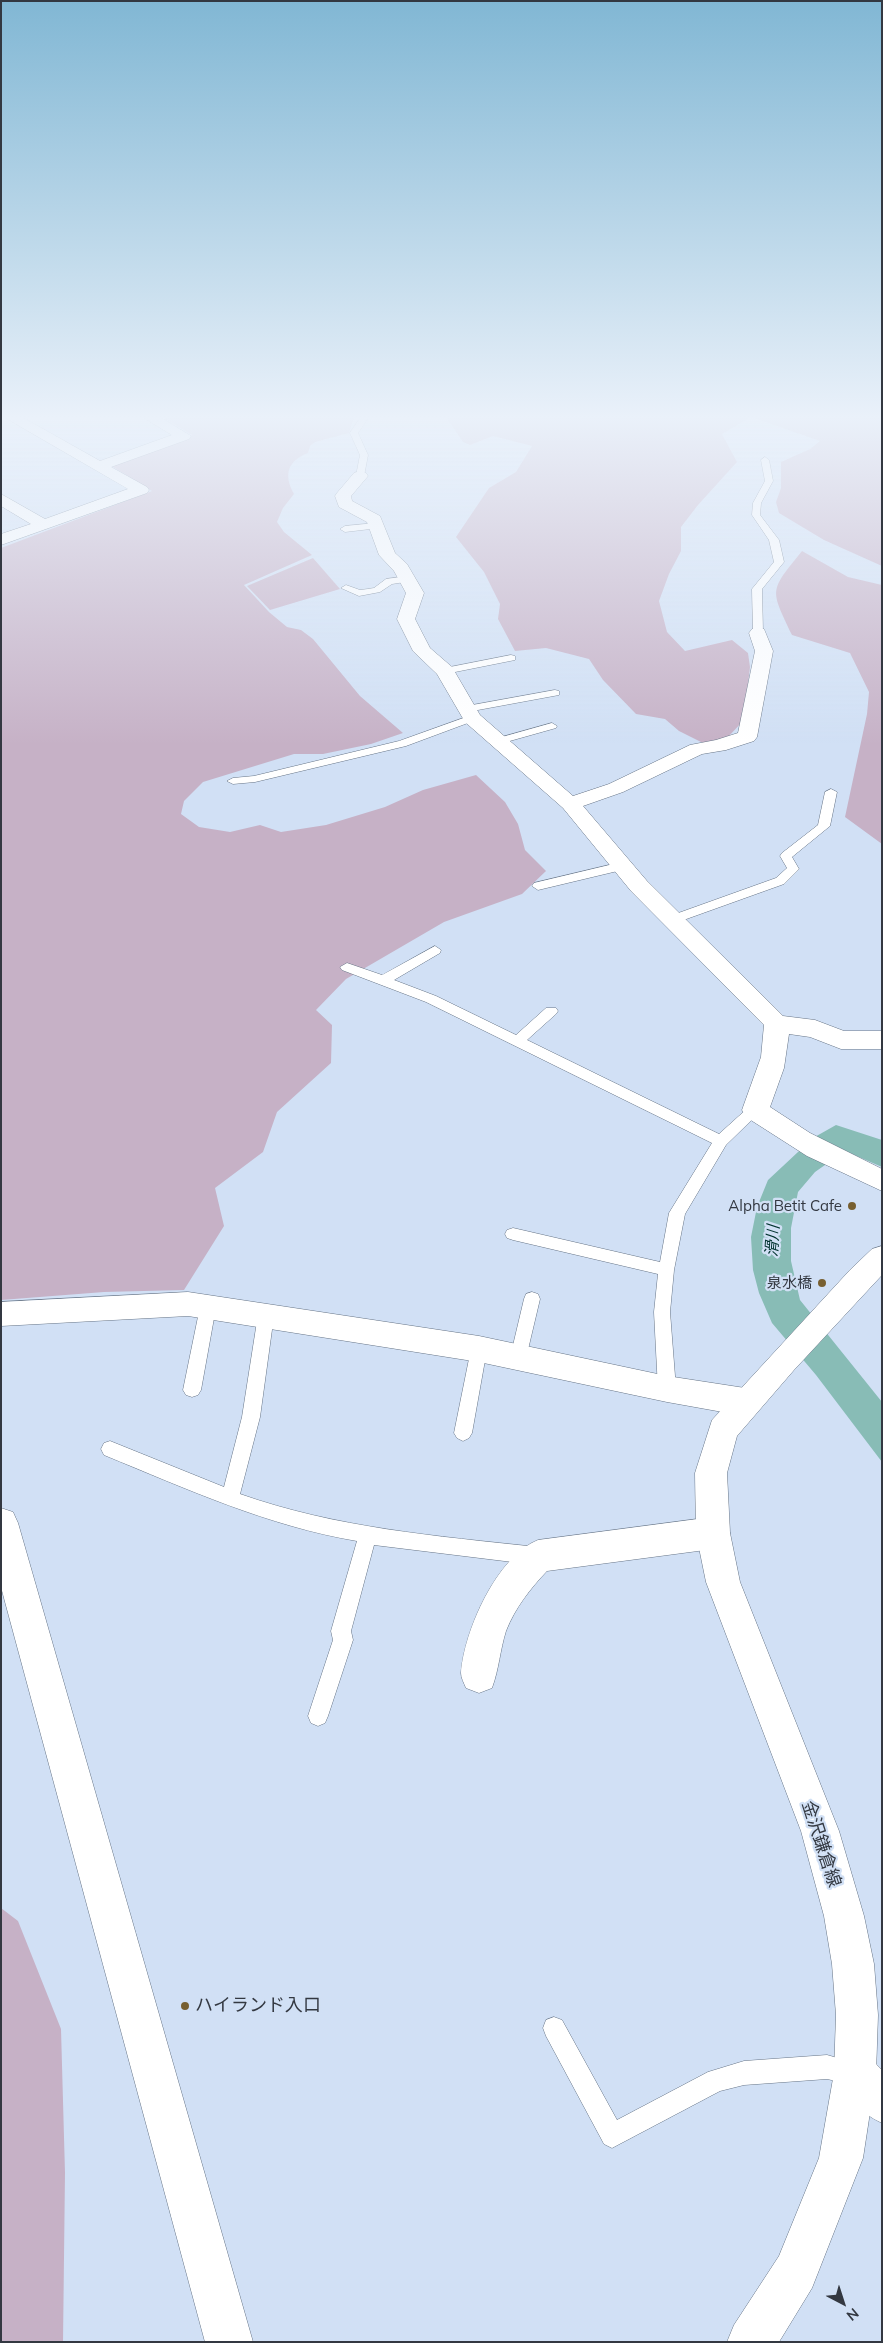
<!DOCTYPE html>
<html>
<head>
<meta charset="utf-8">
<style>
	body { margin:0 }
	#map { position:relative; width:883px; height:2343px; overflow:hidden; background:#d1e0f5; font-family:Mulish,sans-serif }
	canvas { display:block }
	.frame { position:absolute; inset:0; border:2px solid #333841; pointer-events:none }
	.north { position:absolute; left:818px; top:2278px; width:50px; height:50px; -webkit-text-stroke:4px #d1e0f5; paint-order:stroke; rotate:140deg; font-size:14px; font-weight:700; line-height:20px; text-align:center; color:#333841 }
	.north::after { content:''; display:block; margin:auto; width:18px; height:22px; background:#333841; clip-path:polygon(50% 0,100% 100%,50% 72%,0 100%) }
</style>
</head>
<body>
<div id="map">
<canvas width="883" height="2343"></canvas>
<div class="frame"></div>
<div class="north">N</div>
</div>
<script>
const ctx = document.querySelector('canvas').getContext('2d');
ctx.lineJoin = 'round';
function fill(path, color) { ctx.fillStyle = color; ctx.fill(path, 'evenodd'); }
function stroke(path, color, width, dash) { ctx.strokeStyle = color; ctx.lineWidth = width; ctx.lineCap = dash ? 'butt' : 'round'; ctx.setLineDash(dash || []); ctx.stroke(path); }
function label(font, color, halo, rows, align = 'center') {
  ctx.font = font + ' Mulish,"Noto Sans JP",sans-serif'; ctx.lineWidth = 4.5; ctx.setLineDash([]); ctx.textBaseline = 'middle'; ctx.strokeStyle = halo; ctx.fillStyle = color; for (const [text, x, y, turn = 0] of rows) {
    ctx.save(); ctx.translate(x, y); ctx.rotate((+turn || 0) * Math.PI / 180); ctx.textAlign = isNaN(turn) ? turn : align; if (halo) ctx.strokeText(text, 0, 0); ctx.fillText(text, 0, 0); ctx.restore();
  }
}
const green = new Path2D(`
	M 162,417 L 354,417 L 349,433 L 315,442 L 310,446 L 308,453 C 288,461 283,474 294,494 L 283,508 L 277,522 L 284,532 L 312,555 L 244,585 L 269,612 L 287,627 L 301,630 L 313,639 L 360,696 L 403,733 L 371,744 L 323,754 L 294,754 L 203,782 L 184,801 L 181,814 L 199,827 L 230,832 L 260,825 L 281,832 L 326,825 L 385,807 L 423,790 L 476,775 L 505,802 L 518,824 L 525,850 L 546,871 L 522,894 L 444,922 L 346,979 L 316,1010 L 332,1025 L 331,1063 L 277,1112 L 263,1152 L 215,1188 L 224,1226 L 184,1290 L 104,1292 L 1,1300 L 1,548 L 152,491 L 113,467 L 114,464 L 192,435 Z
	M 446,417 L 882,417 L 882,566 L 824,540 L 779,513 L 776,502 L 781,488 L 781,462 L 810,449 L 820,441 L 751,417 L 722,434 L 737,462 L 698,505 L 681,527 L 681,551 L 669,574 L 659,601 L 667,632 L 685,651 L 732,640 L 748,653 L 750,667 L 744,720 L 727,738 L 707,745 L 679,731 L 665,719 L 636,714 L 603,680 L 589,659 L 546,648 L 515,651 L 498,619 L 500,604 L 484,572 L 456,537 L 489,488 L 516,472 L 532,446 L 493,436 L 470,445 L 463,442 Z
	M 802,551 L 848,577 L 882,585 L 882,844 L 845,817 L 867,714 L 869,692 L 850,653 L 792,635 C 770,588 769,592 802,551 Z
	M 313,558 L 340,589 L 270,610 L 247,586 Z
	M 1,1908 L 18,1921 L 61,2029 L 65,2173 L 63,2342 L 1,2342 Z`);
const water = new Path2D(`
	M 836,1125 L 882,1140 L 882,1167 L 845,1151 L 815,1172 L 798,1192 L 791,1228 L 791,1261 L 800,1300 L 882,1402 L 882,1462 L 816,1375 L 772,1323 L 759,1293 L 753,1270 L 751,1237 L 757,1207 L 768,1180 L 813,1138 Z`);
const service = new Path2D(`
	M 361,417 L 369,417 L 358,433 L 368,455 L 364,476 L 360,479 L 356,476 L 360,455 L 350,433 Z
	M 765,457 L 769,460 L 773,481 L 761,503 L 760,515 L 779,540 L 784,562 L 762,589 L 763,633 L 758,636 L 753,633 L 752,589 L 774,562 L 769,540 L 752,515 L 753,503 L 765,481 L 761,460 Z
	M 376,523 L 379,524 L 379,528 L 345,532 L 340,529 L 345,526 Z
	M 408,576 L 411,577 L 411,581 L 392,584 L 380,592 L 359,596 L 341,588 L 346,585 L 360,590 L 368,589 L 374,588 L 386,579 Z
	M 511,655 L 515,656 L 515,660 L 445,674 L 440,671 L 445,668 Z
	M 555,690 L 559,691 L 559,695 L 467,712 L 462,709 L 467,706 Z
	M 472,715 L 477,718 L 476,720 L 406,746 L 255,782 L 233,784 L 227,781 L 233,778 L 254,776 L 399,741 Z
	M 552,723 L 557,726 L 556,728 L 499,744 L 494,741 L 495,739 Z
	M 831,789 L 837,792 L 830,826 L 792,857 L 799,869 L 784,884 L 678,922 L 670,922 L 668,919 L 670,916 L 776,878 L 787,868 L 780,856 L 782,853 L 818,825 L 825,792 Z
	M 622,862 L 626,863 L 628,866 L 626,869 L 538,890 L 532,886 L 534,883 Z
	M 435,946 L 441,950 L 440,953 L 394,980 L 436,996 L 516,1035 L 546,1008 L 556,1008 L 558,1011 L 556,1014 L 527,1040 L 719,1134 L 750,1106 L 760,1106 L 762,1110 L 726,1145 L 685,1214 L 674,1270 L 670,1312 L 676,1389 L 673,1394 L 667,1396 L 661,1394 L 658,1389 L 654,1312 L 658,1274 L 513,1240 L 507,1238 L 505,1234 L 507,1230 L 513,1228 L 660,1262 L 669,1213 L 712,1143 L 426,1002 L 342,970 L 340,967 L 347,963 L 382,975 Z
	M 532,1292 L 538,1294 L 540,1299 L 526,1358 L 524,1363 L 518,1365 L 512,1363 L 510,1358 L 524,1299 L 526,1294 Z
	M 208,1300 L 214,1302 L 216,1307 L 201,1390 L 198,1395 L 192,1397 L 186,1395 L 183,1390 L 200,1307 L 202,1302 Z
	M 266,1308 L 272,1310 L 274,1315 L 260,1417 L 240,1494 C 336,1528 436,1536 537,1547 L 544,1550 L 546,1556 L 544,1562 L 537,1565 L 374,1545 L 351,1631 L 353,1640 L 328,1716 L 325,1723 L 318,1726 L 311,1723 L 308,1716 L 333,1640 L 331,1631 L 357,1541 C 268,1526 187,1489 104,1455 L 101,1449 L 104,1443 L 110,1441 L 224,1487 L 242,1417 L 258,1315 L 260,1310 Z
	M 479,1342 L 485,1344 L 487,1349 L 472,1433 L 469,1438 L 463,1441 L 457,1438 L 454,1433 L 471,1349 L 473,1344 Z
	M 554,2017 L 562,2020 L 617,2120 L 708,2072 L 744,2061 L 827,2055 L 862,2065 L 866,2073 L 862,2081 L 854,2085 L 827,2079 L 744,2085 L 720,2091 L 612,2148 L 604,2144 L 546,2036 L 543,2028 L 546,2020 Z`);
const minor = new Path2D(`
	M 4,417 L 22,417 L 100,461 L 172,435 L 142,417 L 160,417 L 191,436 L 189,439 L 111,467 L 147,487 L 149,490 L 147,493 L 1,545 L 1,534 L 31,524 L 1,506 L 1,494 L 45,519 L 128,489 Z
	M 360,471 L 366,473 L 368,476 L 351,496 L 352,501 L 380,516 L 395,553 L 407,564 L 424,593 L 415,619 L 430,648 L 452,667 L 480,715 L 573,796 L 609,784 L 690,745 L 716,740 L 738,733 L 755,651 L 749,633 L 752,629 L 764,629 L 773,651 L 757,737 L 754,741 L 726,750 L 702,754 L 623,792 L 583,806 L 647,881 L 783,1016 L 815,1020 L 844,1031 L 882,1031 L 882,1049 L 841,1049 L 810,1037 L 789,1034 L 784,1068 L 770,1107 L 810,1133 L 882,1169 L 882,1191 L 807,1156 L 746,1117 L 742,1110 L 761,1057 L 764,1025 L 631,891 L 563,808 L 465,722 L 437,674 L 413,651 L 397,619 L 406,593 L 394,571 L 379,555 L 367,522 L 339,507 L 335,496 L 337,493 L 354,473 Z
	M 188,1292 L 479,1336 L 667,1376 L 745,1388 L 756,1392 L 761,1402 L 756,1412 L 745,1416 L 667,1402 L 479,1362 L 188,1316 L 1,1326 L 1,1302 Z
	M 713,1517 L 725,1522 L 730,1533 L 725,1544 L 713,1549 L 547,1571 C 530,1589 515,1608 506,1631 C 500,1650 499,1669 492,1688 L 479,1693 L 466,1688 C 464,1683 461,1678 461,1673 C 464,1631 497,1556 538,1540 Z
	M 855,2052 L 870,2058 L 882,2070 L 882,2123 C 860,2113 843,2095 834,2073 L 840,2058 Z`);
const tertiary = new Path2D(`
	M 1,1508 L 13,1512 L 18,1523 L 253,2342 L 205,2342 L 1,1587 Z`);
const secondary = new Path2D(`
	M 882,1246 L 882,1275 L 794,1370 L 737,1436 L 727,1473 L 730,1533 L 740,1582 L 839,1831 L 864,1916 L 874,1964 L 878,2015 L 876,2073 L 863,2158 L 812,2288 L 779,2342 L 727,2342 L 734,2325 L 779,2256 L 819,2158 L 834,2073 L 836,2015 L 832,1964 L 824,1916 L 801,1831 L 706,1582 L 696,1533 L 695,1473 L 712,1420 L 850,1270 L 872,1249 Z`);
const markers = [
	[852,1206,5,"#775f30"],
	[822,1283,5,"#775f30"],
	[185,2006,5,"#775f30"]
];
const poiNames = [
	["Alpha Betit Cafe",842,1206],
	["泉水橋",812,1283]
];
const waterNames = [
	["滑川",773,1241,-86]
];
const nearStreetnames = [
	["金沢鎌倉線",821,1844,72]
];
const nearPoinames = [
	["ハイランド入口",195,2006]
];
fill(green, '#c6b1c6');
fill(water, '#88bcb6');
stroke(service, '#667486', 1);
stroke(minor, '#667486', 1);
stroke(tertiary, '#667486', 1);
stroke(secondary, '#667486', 1);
fill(service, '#fff');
fill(minor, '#fff');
fill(tertiary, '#fff');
fill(secondary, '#fff');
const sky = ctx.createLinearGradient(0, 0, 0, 745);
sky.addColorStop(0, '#81b7d4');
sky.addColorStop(0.56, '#eaf1fa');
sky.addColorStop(1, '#eaf1fa00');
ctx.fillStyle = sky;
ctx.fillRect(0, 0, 883, 745);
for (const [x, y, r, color] of markers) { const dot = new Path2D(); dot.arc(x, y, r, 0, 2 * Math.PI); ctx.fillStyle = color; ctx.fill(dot); stroke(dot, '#d1e0f5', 2); }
label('15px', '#333841', '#d1e0f5', poiNames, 'right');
label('italic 16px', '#00322e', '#d1e0f5', waterNames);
label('18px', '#333841', '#d1e0f5', nearStreetnames);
label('18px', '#333841', '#d1e0f5', nearPoinames, 'left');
</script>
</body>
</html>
